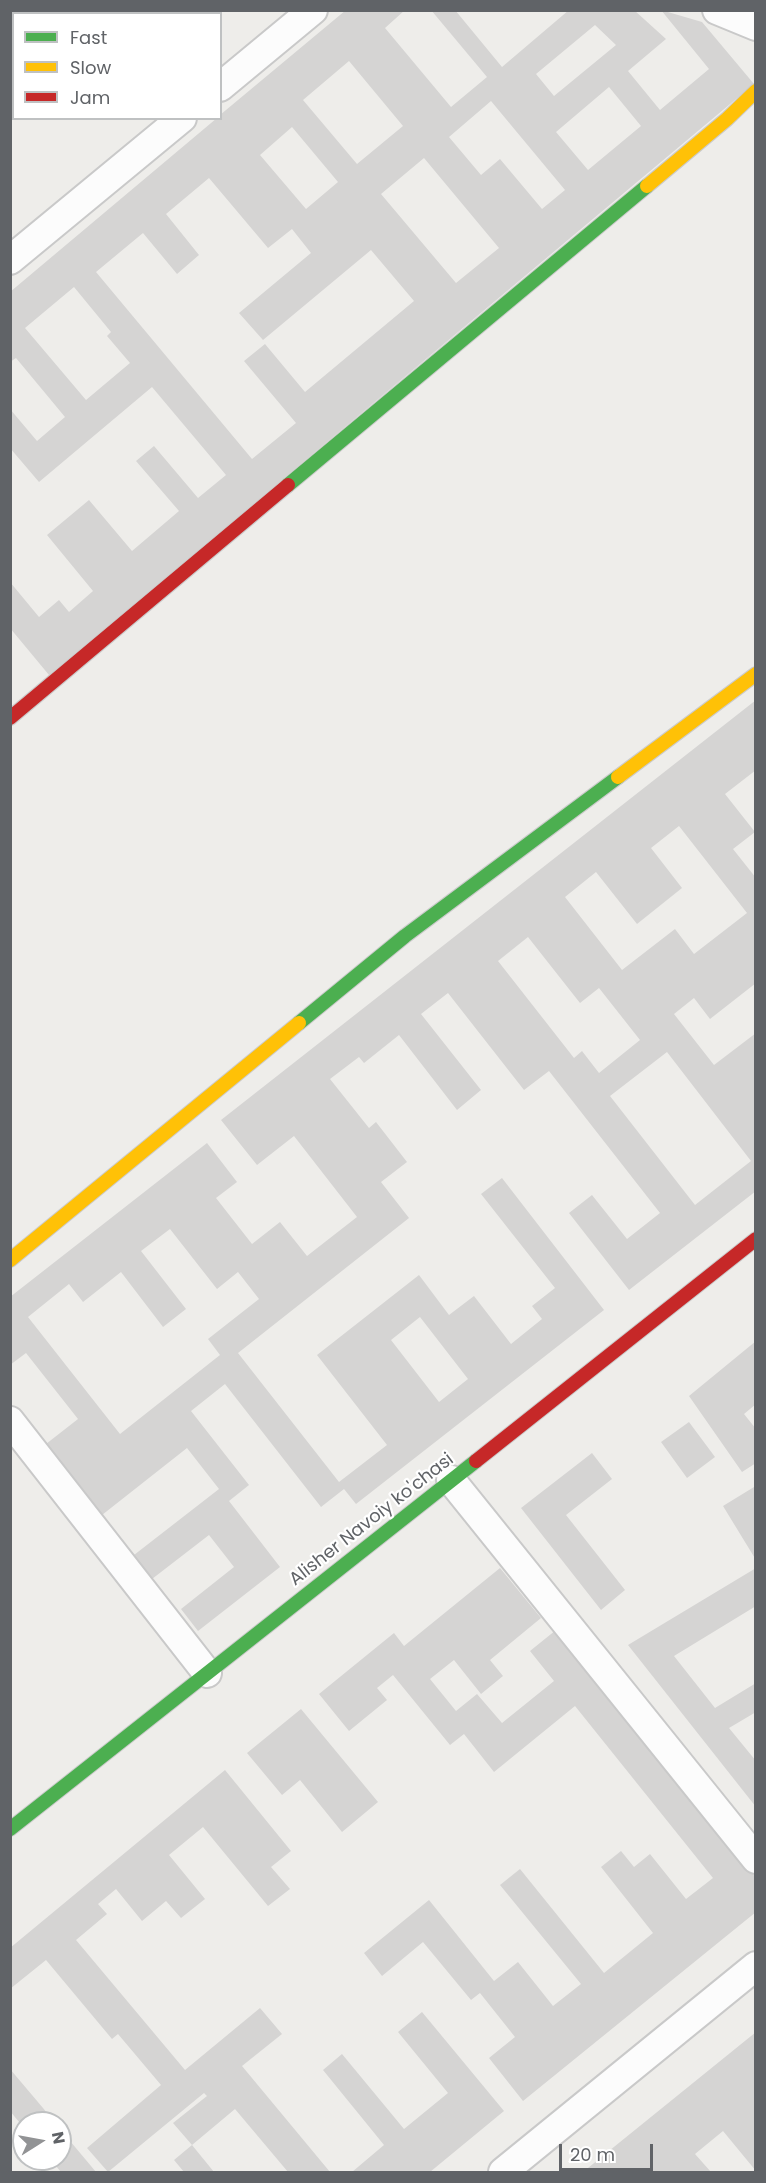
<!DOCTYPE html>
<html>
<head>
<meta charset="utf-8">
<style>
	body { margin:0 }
	#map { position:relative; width:766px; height:2183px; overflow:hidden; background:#eeedea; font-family:Poppins,sans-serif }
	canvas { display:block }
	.frame { position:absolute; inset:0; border:12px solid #606367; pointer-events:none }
	.legend { position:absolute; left:12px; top:12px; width:210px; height:108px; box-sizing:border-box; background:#fff; border:2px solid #bfc1c2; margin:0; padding:8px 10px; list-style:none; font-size:18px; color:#606367 }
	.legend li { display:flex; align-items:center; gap:12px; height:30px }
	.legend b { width:30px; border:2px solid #bfc1c2 }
	.north { position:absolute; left:12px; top:2111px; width:60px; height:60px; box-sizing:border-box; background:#fff; border:2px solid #bfc1c2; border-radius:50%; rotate:79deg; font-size:16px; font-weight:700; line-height:24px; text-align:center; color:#606367 }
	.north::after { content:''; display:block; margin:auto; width:21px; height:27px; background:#929395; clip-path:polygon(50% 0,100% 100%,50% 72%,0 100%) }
	.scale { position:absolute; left:559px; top:2144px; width:94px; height:27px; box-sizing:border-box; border:3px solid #606367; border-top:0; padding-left:8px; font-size:18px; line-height:21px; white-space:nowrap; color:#606367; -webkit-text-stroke:4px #fff; paint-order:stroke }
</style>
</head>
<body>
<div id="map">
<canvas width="766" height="2183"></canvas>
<div class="frame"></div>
<ul class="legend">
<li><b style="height:8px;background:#4caf50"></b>Fast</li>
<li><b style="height:8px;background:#ffc107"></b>Slow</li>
<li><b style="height:8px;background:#c62828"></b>Jam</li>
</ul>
<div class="north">N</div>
<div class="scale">20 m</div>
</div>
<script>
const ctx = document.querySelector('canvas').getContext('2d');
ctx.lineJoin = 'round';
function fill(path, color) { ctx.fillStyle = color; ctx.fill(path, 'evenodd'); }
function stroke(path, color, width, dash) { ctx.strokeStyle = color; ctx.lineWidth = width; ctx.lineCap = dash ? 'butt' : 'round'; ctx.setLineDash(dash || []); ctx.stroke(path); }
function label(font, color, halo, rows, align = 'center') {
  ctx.font = font + ' Poppins,sans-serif'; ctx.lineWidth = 4.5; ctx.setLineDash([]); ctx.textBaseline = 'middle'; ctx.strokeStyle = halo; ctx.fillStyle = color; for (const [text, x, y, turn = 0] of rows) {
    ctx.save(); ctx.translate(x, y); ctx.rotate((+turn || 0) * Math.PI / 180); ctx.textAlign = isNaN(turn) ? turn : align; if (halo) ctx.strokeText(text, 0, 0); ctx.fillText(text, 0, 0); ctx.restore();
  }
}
const building = new Path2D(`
	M 346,10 L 405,10 L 385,28 L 451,107 L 487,77 L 431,10 L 455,10 L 502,67 L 569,10 L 634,10 L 666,39 L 628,71 L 660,110 L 709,69 L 661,10 L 702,22 L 754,84 L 49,675 L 10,628 L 10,582 L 39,617 L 59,600 L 69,612 L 93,591 L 47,535 L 89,500 L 132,551 L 179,511 L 136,461 L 154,446 L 198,498 L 226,475 L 152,387 L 39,482 L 10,448 L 10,409 L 37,441 L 65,417 L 16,358 L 10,362 L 10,292 L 217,118 L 220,118 L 220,115 ZM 595,25 L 616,45 L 554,96 L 536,74 ZM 349,61 L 403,126 L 357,164 L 303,100 ZM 609,87 L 641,126 L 588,170 L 556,132 ZM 491,101 L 565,190 L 542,209 L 500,159 L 481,175 L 449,137 ZM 292,127 L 338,182 L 306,209 L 260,155 ZM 424,158 L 499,248 L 456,283 L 381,194 ZM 209,178 L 268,248 L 292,229 L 311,253 L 239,313 L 263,340 L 371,250 L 414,301 L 305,392 L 265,344 L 244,361 L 296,423 L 252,459 L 96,272 L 143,233 L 177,274 L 199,255 L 166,214 ZM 74,287 L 111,332 L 107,336 L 130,363 L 86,400 L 25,328 Z
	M 756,700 L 756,770 L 725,794 L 755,832 L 733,849 L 756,878 L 756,983 L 710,1019 L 694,998 L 674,1014 L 714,1065 L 756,1033 L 756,1191 L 629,1290 L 569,1213 L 592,1195 L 627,1239 L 660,1213 L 549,1071 L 524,1090 L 448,993 L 421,1014 L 481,1090 L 457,1110 L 399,1035 L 364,1063 L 359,1057 L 330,1079 L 369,1128 L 376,1122 L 407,1162 L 381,1182 L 409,1218 L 238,1353 L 339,1482 L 387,1445 L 317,1355 L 419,1275 L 449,1315 L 474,1296 L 511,1344 L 542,1319 L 532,1306 L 555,1288 L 481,1194 L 502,1178 L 604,1310 L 356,1504 L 344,1489 L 321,1507 L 225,1384 L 191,1411 L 249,1485 L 229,1501 L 280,1567 L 198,1631 L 181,1609 L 234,1567 L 209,1535 L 152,1579 L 134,1555 L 219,1489 L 187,1448 L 102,1515 L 46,1444 L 78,1419 L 26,1353 L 10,1365 L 10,1297 L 207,1143 L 237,1182 L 216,1198 L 252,1244 L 280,1222 L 307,1256 L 357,1217 L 294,1136 L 257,1165 L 221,1120 ZM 679,826 L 747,913 L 694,954 L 675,929 L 622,970 L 565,897 L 596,872 L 637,924 L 682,888 L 651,848 ZM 528,937 L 580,1003 L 599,988 L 640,1040 L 599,1073 L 582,1051 L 574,1058 L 498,961 ZM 667,1052 L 751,1161 L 695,1205 L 610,1096 ZM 170,1229 L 217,1289 L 238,1272 L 259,1299 L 208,1339 L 220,1355 L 120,1434 L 28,1317 L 69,1284 L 83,1302 L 121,1272 L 163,1327 L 186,1309 L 141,1251 ZM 420,1317 L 468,1379 L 439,1402 L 391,1340 Z
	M 756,1341 L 756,1404 L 744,1414 L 756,1429 L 756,1463 L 742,1472 L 689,1396 Z
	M 689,1422 L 715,1457 L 687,1478 L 661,1442 Z
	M 592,1453 L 612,1479 L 566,1515 L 625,1590 L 601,1610 L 521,1508 Z
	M 754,1487 L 756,1490 L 756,1560 L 723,1506 Z
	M 500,1568 L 541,1618 L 490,1660 L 503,1676 L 481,1694 L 454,1660 L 430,1679 L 456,1711 L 477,1694 L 502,1723 L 554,1681 L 530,1651 L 556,1630 L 756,1878 L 756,1912 L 523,2101 L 489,2058 L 515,2037 L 480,1993 L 471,2000 L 423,1942 L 382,1976 L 364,1953 L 429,1900 L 494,1981 L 518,1962 L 553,2006 L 581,1984 L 500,1885 L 520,1869 L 604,1973 L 653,1933 L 601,1867 L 621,1851 L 634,1867 L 650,1854 L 686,1899 L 713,1878 L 575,1706 L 494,1772 L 464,1734 L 450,1745 L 393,1675 L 377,1688 L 387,1700 L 349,1731 L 319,1694 L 394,1633 L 404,1646 Z
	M 756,1568 L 756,1606 L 674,1656 L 715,1708 L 756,1683 L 756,1712 L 729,1728 L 756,1761 L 756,1807 L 628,1645 Z
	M 301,1709 L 378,1802 L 342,1832 L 300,1780 L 282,1795 L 247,1753 Z
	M 225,1770 L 291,1851 L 271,1867 L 290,1889 L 268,1906 L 203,1827 L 169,1855 L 205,1899 L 181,1918 L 166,1901 L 142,1921 L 116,1889 L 98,1904 L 107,1914 L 76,1940 L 185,2070 L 260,2008 L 282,2034 L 242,2066 L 330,2172 L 288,2172 L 235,2109 L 192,2145 L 173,2123 L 207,2096 L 204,2093 L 108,2172 L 87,2148 L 161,2085 L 118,2034 L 112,2039 L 46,1960 L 10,1989 L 10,1948 Z
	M 422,2012 L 504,2111 L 430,2172 L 352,2172 L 384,2145 L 323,2070 L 342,2054 L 404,2129 L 448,2093 L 398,2032 Z
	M 756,2032 L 756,2171 L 723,2131 L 695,2154 L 711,2172 L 583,2172 Z
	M 10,2069 L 43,2108 L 55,2123 L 24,2123 L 24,2128 L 10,2111 Z
	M 60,2129 L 96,2172 L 61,2172 L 50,2159 L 60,2159 Z
	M 192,2145 L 214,2172 L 184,2172 L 174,2160 Z`);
const street = new Path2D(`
	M 717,10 L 756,26
	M 220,87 L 313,10
	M 10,260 L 182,118
	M 10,1421 L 207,1673
	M 451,1480 L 756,1859
	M 503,2172 L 756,1966`);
const fast = new Path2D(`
	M 288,485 L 647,186
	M 299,1023 L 405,936 L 618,777
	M 10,1829 L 476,1461`);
const slow = new Path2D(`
	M 647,186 L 727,119 L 756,91
	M 618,777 L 756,674
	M 10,1260 L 299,1023`);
const jam = new Path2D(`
	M 10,718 L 288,485
	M 476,1461 L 756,1239`);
const streetNames = [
	["Alisher Navoiy ko'chasi",372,1520,-38]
];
fill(building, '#d5d4d3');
stroke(street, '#c9c9c9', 32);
stroke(fast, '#cbcbcb', 16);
stroke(slow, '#cbcbcb', 16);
stroke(jam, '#cbcbcb', 16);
stroke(street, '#fcfcfc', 28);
stroke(fast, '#4caf50', 14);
stroke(slow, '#ffc107', 14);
stroke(jam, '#c62828', 14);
label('18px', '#606367', '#fff', streetNames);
</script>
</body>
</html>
